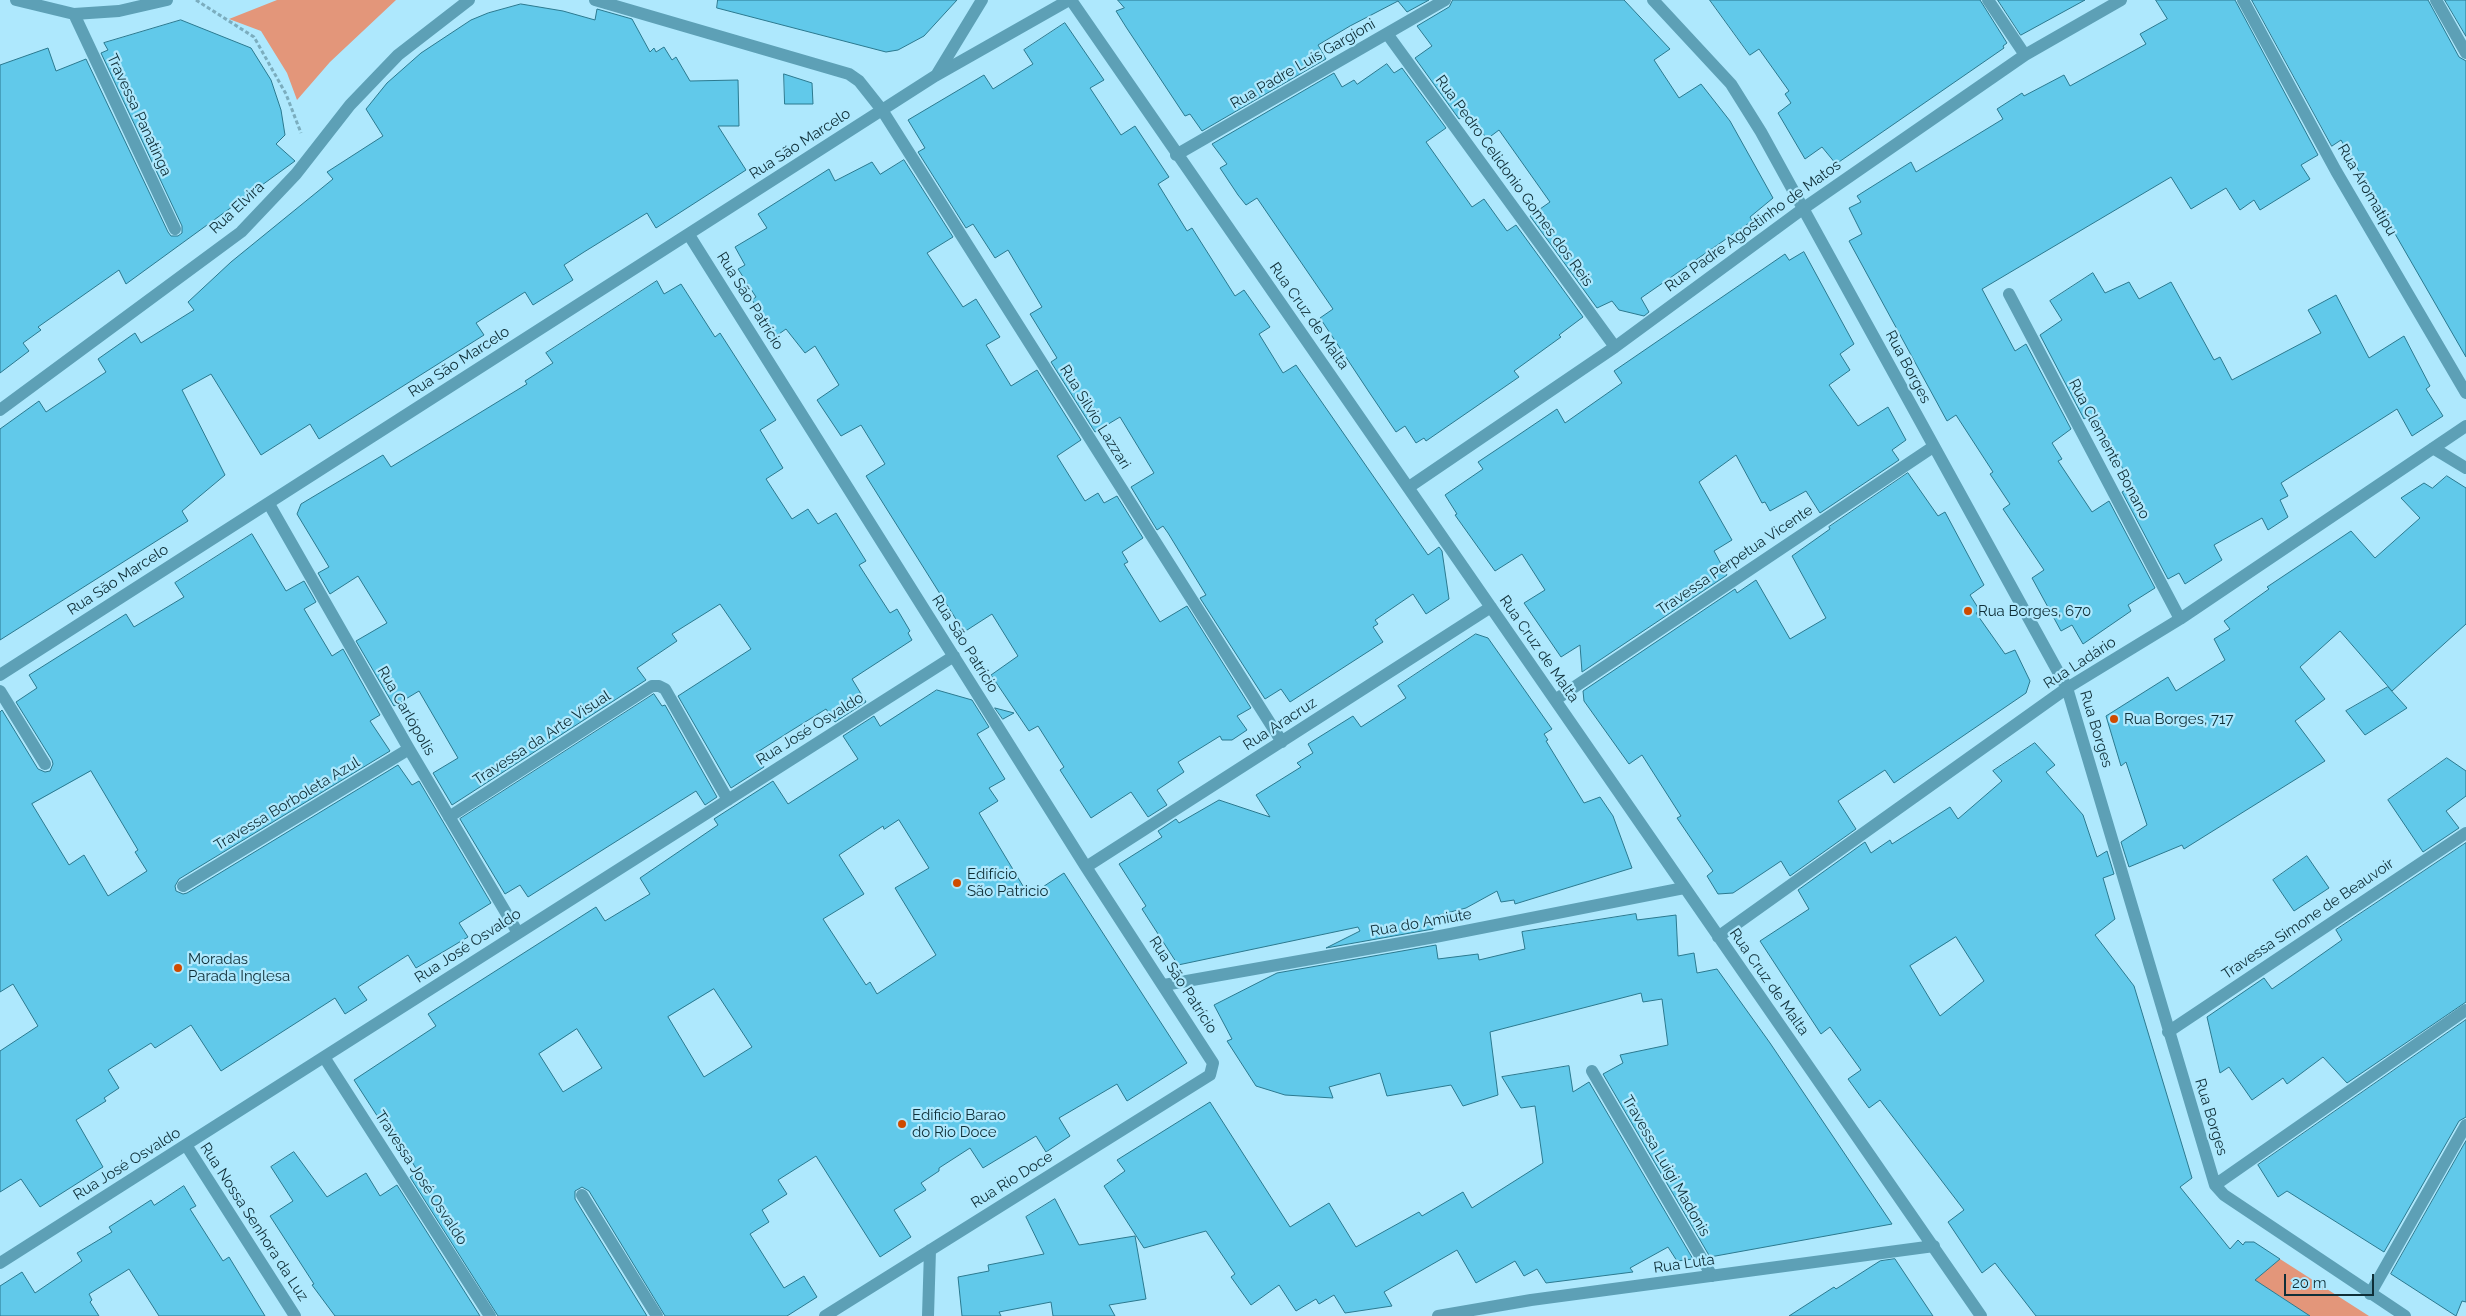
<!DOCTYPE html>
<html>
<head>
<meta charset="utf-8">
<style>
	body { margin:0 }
	#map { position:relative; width:2466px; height:1316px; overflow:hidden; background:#aee8fd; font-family:Raleway,sans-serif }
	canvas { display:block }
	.scale { position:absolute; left:2284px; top:1274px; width:90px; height:22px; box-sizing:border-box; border:2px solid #0f2f38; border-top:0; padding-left:6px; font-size:15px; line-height:18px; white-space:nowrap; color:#0f2f38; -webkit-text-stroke:4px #aee8fd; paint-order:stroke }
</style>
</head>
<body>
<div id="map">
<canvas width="2466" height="1316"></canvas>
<div class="scale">20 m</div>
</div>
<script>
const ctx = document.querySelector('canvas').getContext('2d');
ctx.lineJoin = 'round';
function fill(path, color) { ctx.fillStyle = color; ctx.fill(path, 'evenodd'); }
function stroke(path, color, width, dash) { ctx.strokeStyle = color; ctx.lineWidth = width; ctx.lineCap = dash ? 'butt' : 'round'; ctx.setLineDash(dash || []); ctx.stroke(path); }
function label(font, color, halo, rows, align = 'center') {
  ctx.font = font + ' Raleway,sans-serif'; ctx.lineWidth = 4.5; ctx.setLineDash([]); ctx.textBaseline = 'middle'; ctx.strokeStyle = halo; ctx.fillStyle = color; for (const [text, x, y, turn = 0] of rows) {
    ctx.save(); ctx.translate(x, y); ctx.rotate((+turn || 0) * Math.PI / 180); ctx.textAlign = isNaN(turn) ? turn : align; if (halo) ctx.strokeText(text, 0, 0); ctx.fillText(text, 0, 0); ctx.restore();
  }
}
const green = new Path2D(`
	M 277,0 L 396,0 L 330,62 L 297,100 L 287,73 L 261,31 L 229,19 Z
	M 2280,1259 L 2369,1316 L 2307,1316 L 2280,1296 L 2253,1281 Z`);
const building = new Path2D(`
	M 718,0 L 957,0 L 924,36 L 898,50 L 886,52 L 717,8 Z
	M 1118,0 L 1429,0 L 1407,12 L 1398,1 L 1350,26 L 1318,45 L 1326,59 L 1202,131 L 1190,114 L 1185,116 L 1126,27 L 1116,11 L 1124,8 Z
	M 1453,0 L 1624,0 L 1670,49 L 1654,60 L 1679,98 L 1701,84 L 1730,121 L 1773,198 L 1750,217 L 1752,221 L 1641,298 L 1649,312 L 1644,316 L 1619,310 L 1612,301 L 1597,308 L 1530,216 L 1550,202 L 1499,130 L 1487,139 L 1468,113 L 1459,119 L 1415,58 L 1432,46 L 1417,26 L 1449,7 Z
	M 1710,0 L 1980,0 L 2007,43 L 2003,46 L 2004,48 L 1836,164 L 1822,147 L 1805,159 L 1778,113 L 1791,103 L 1785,94 L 1789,91 L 1759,49 L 1750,55 Z
	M 1998,0 L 2085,0 L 2021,35 Z
	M 2156,0 L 2235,0 L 2318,155 L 2301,165 L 2310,179 L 2260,210 L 2254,200 L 2240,210 L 2226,188 L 2191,209 L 2171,177 L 1982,289 L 2015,351 L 2026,344 L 2071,429 L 2052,443 L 2062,459 L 2058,461 L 2092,512 L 2109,501 L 2155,588 L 2128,605 L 2131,611 L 2083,644 L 2072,625 L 2061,631 L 2032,578 L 2044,570 L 2003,509 L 2010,504 L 1990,474 L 1993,472 L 1956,415 L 1947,421 L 1849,241 L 1862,234 L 1849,208 L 1861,202 L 1857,196 L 1911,162 L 1916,172 L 2003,119 L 1997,109 L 2022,93 L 2024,96 L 2064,75 L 2070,86 L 2146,44 L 2140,34 L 2167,19 Z
	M 2252,0 L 2428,0 L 2459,57 L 2466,61 L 2466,357 L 2341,140 L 2332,146 Z
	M 2445,0 L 2466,0 L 2466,36 Z
	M 521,4 L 563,11 L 595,20 L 597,9 L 632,19 L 650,52 L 654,48 L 656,52 L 664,47 L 672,60 L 676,57 L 690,81 L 738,80 L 739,126 L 718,126 L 746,170 L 656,228 L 647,213 L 584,252 L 564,265 L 573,280 L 533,305 L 525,292 L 476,323 L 484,335 L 319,439 L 310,424 L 261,455 L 211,374 L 182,390 L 225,475 L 182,511 L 188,521 L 0,640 L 0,429 L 39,401 L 46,412 L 106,372 L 98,359 L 135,333 L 141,343 L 194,310 L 188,302 L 231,262 L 333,179 L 327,172 L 383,136 L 366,109 L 387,83 L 421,53 L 471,20 L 488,13 Z
	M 181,20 L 251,48 L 271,80 L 281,110 L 285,135 L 276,144 L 295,161 L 126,284 L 119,270 L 38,327 L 41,330 L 23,343 L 29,351 L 0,373 L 0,65 L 48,48 L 56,71 L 86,59 L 168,232 L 171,236 L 178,236 L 182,233 L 182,226 L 101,53 L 108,50 L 104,43 Z
	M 1065,23 L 1104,80 L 1090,88 L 1121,135 L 1135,126 L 1169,177 L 1158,184 L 1187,231 L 1192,228 L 1235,296 L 1244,290 L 1270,327 L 1259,334 L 1283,373 L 1296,365 L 1428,555 L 1439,547 L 1442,551 L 1449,599 L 1426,614 L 1413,594 L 1375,620 L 1378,624 L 1373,627 L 1383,642 L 1290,702 L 1281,689 L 1265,699 L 1200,598 L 1206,595 L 1168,533 L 1163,526 L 1157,530 L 1131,487 L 1154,473 L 1120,417 L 1095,432 L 1051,362 L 1057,358 L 1030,314 L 1042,307 L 1008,250 L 995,258 L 973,224 L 966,228 L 918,152 L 925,148 L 908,120 L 984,75 L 993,89 L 1033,64 L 1024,50 Z
	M 1387,64 L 1394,73 L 1402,68 L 1446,128 L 1426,142 L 1472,207 L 1484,199 L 1507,231 L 1516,225 L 1583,317 L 1559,335 L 1561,337 L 1514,371 L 1519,377 L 1426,441 L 1424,438 L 1416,443 L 1405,426 L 1396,432 L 1369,392 L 1320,318 L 1333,309 L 1257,198 L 1246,205 L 1238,195 L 1220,168 L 1227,164 L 1212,144 L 1334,73 L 1342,87 L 1354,80 L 1357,84 Z
	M 784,74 L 812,83 L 813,104 L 785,104 Z
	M 904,160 L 953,237 L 927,253 L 963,307 L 976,299 L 1000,337 L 986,345 L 1011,386 L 1037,370 L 1081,440 L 1057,456 L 1085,501 L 1098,493 L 1104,503 L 1117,496 L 1143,538 L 1122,552 L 1128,562 L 1124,564 L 1160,622 L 1187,606 L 1251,708 L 1237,716 L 1247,730 L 1232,740 L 1222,740 L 1220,736 L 1178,762 L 1184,772 L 1157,790 L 1167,805 L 1148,817 L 1131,792 L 1091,818 L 1060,770 L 1064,767 L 1038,726 L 1029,731 L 991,675 L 1018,656 L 992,614 L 964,632 L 866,476 L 885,464 L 861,425 L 841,436 L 817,400 L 839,385 L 815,346 L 805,353 L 786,329 L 776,336 L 752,300 L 756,297 L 738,269 L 745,265 L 735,247 L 767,228 L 758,214 L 829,169 L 835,181 L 872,162 L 880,174 Z
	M 1804,252 L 1854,344 L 1840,354 L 1850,370 L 1829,385 L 1858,426 L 1888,407 L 1906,440 L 1892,450 L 1899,460 L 1820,513 L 1806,491 L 1770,511 L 1765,502 L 1762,503 L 1736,455 L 1699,482 L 1732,540 L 1714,551 L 1727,575 L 1582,672 L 1580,645 L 1561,657 L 1524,603 L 1545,590 L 1522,554 L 1495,571 L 1455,515 L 1457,514 L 1445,495 L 1483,469 L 1478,462 L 1514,438 L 1557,409 L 1565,423 L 1622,383 L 1614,371 L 1785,254 L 1789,260 Z
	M 2093,273 L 2105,293 L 2129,282 L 2139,299 L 2171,282 L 2214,360 L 2220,357 L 2232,380 L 2321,333 L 2308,310 L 2336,295 L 2369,358 L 2404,336 L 2430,386 L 2426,389 L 2443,416 L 2412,436 L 2397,409 L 2281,483 L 2288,496 L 2280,500 L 2288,517 L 2268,530 L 2262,518 L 2214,545 L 2222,560 L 2185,584 L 2179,573 L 2168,579 L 2122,492 L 2132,486 L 2093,413 L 2084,419 L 2040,335 L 2062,320 L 2050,301 Z
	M 657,281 L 664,294 L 681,284 L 715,337 L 720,333 L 776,420 L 760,430 L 783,468 L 766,479 L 792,519 L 808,509 L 818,524 L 836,513 L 866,561 L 859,565 L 890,613 L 897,609 L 910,631 L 908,633 L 912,640 L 852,679 L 866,702 L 835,722 L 826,709 L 789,732 L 756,753 L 764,767 L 731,788 L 678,696 L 751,649 L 720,604 L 672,634 L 677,641 L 637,668 L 646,680 L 452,805 L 433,773 L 458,758 L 419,691 L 394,706 L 356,641 L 387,623 L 358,576 L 330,594 L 318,573 L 329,567 L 297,514 L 301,504 L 383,455 L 391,467 L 527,384 L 525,381 L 553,363 L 546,353 Z
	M 1908,473 L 1938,516 L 1945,512 L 1984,585 L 1970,595 L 1980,611 L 1976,613 L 2005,654 L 2015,650 L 2030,681 L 2026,693 L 1894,783 L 1885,770 L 1838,801 L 1856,829 L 1790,876 L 1781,861 L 1733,893 L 1718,894 L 1707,876 L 1713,871 L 1677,818 L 1681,816 L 1642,755 L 1629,764 L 1584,701 L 1583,691 L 1735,589 L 1737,593 L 1756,580 L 1790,639 L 1826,618 L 1792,556 L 1830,529 L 1829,527 Z
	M 2447,476 L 2466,488 L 2466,624 L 2392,691 L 2340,631 L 2300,667 L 2325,699 L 2295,721 L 2325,761 L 2184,849 L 2182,845 L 2129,867 L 2121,842 L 2147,825 L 2126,762 L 2121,766 L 2106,716 L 2168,677 L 2176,691 L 2225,660 L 2214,639 L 2230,629 L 2224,621 L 2269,589 L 2267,587 L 2351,531 L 2375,558 L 2420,518 L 2401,498 L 2424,483 L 2432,488 Z
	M 252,534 L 286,591 L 304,581 L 316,602 L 304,609 L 332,656 L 343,649 L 380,715 L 370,721 L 390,751 L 179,879 L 175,886 L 176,891 L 183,894 L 187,893 L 398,765 L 412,785 L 419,781 L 491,903 L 459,923 L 468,937 L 416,968 L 408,955 L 358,987 L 367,1000 L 345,1014 L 335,998 L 221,1071 L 191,1025 L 155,1048 L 151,1043 L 108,1070 L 119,1088 L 104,1098 L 106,1101 L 76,1120 L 103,1167 L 40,1207 L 21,1179 L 0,1192 L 0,1051 L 38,1026 L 13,984 L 0,992 L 0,712 L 2,710 L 38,769 L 45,772 L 50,771 L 53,764 L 52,760 L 16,702 L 37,688 L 29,675 L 126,614 L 134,627 L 184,597 L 175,583 ZM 91,771 L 138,850 L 135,852 L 147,871 L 108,896 L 84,855 L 69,865 L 32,804 Z
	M 1476,634 L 1488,638 L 1552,729 L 1544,734 L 1548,740 L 1546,741 L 1584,803 L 1600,797 L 1613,816 L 1632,868 L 1515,904 L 1514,900 L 1501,902 L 1497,891 L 1466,908 L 1431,917 L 1433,929 L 1326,948 L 1360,931 L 1358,927 L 1178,965 L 1142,909 L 1146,906 L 1119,864 L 1162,837 L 1158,831 L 1176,819 L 1179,823 L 1219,800 L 1270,817 L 1256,795 L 1301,767 L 1297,763 L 1313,753 L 1308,744 L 1353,716 L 1361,727 L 1406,698 L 1398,686 Z
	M 2388,687 L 2407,708 L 2365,735 L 2346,711 Z
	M 937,690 L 972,700 L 989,727 L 977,734 L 1005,779 L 989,788 L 998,801 L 979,813 L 1029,896 L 1064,873 L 1187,1063 L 1127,1101 L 1117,1084 L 1059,1118 L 1070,1136 L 1046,1152 L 1036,1136 L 983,1168 L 970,1148 L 939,1168 L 939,1171 L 921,1183 L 926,1190 L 894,1210 L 911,1237 L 880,1257 L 816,1156 L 778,1180 L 787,1194 L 762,1210 L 769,1222 L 750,1234 L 784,1288 L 804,1276 L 817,1297 L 787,1316 L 665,1316 L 589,1191 L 582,1187 L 575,1191 L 575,1199 L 647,1316 L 498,1316 L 410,1177 L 418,1172 L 390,1124 L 385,1128 L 354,1080 L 436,1026 L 428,1014 L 596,907 L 605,921 L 650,894 L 640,878 L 718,825 L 714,819 L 773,781 L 788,804 L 858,759 L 843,736 L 874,716 L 880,726 ZM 899,820 L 929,868 L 895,888 L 936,955 L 877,994 L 870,982 L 866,985 L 823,919 L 864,894 L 839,855 L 883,826 L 884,829 ZM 714,989 L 752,1047 L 704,1077 L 668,1017 ZM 577,1029 L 602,1068 L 563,1092 L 539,1054 Z
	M 654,694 L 662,706 L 665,705 L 717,797 L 705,805 L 696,791 L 528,897 L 520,885 L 505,894 L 460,819 Z
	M 995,708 L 1014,713 L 1003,719 Z
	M 2035,743 L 2055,765 L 2046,772 L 2083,815 L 2097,857 L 2107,851 L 2114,874 L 2103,878 L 2115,919 L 2095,935 L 2134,986 L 2192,1178 L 2180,1187 L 2230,1249 L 2238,1240 L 2243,1245 L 2245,1242 L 2254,1242 L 2280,1259 L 2255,1280 L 2310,1316 L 2036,1316 L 1995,1263 L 1982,1273 L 1948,1222 L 1964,1210 L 1880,1100 L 1869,1108 L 1848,1079 L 1861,1070 L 1830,1027 L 1821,1034 L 1760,941 L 1809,909 L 1798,890 L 1865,842 L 1871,853 L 1890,840 L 1892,844 L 1950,807 L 1958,819 L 2002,781 L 1993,771 ZM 1956,937 L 1984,981 L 1940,1016 L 1910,966 Z
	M 2447,758 L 2466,771 L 2466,796 L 2446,811 L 2459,828 L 2423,852 L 2388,800 Z
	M 2466,843 L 2466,1002 L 2347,1083 L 2323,1057 L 2287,1084 L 2283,1078 L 2252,1100 L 2229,1067 L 2220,1073 L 2207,1017 L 2264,978 L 2272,989 L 2291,976 L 2342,940 L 2336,930 Z
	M 2307,856 L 2329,888 L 2294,911 L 2273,880 Z
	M 1636,914 L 1637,920 L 1676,915 L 1678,956 L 1694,953 L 1697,973 L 1717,969 L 1770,1043 L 1892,1224 L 1710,1257 L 1603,1074 L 1623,1063 L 1620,1055 L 1668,1045 L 1662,999 L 1643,1002 L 1641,993 L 1490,1032 L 1498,1095 L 1463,1106 L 1451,1085 L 1387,1096 L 1380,1073 L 1329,1087 L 1333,1098 L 1285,1095 L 1256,1086 L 1227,1041 L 1232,1039 L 1214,1005 L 1277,973 L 1436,945 L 1438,959 L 1478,954 L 1479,960 L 1525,949 L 1522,932 Z
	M 2466,1020 L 2466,1117 L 2459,1121 L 2384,1252 L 2287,1191 L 2278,1197 L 2258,1165 Z
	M 1569,1066 L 1573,1092 L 1589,1082 L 1693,1259 L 1677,1261 L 1668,1247 L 1630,1268 L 1633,1272 L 1546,1283 L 1537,1269 L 1524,1276 L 1515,1261 L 1476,1283 L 1457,1250 L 1384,1292 L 1392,1306 L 1345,1313 L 1334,1295 L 1319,1304 L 1316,1299 L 1296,1311 L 1279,1285 L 1251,1305 L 1231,1277 L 1235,1274 L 1206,1231 L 1144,1248 L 1104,1186 L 1125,1171 L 1117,1160 L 1210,1102 L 1290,1227 L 1329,1203 L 1356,1247 L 1419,1212 L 1422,1216 L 1463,1192 L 1472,1208 L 1543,1163 L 1535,1106 L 1521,1108 L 1502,1077 Z
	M 2466,1141 L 2466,1302 L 2462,1301 L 2456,1316 L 2391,1274 Z
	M 294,1152 L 327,1197 L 366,1173 L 380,1196 L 397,1185 L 480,1316 L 335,1316 L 312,1285 L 314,1284 L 270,1216 L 293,1201 L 271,1167 Z
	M 184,1186 L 196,1206 L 190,1209 L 223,1261 L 229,1257 L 265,1316 L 159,1316 L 129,1269 L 89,1294 L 92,1300 L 90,1302 L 99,1316 L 0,1316 L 0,1286 L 22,1272 L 35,1293 L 82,1261 L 77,1253 L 112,1232 L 109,1227 L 151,1200 L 154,1205 Z
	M 1055,1199 L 1079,1245 L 1135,1236 L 1146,1299 L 1109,1305 L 1115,1316 L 1053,1316 L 1051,1302 L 999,1312 L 1001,1316 L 962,1316 L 958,1277 L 989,1271 L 988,1265 L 1044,1254 L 1026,1217 Z
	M 1895,1259 L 1933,1316 L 1789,1316 L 1834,1287 L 1836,1289 L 1880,1261 Z`);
const path = new Path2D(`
	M 196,0 L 254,37 L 286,94 L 301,133`);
const minor = new Path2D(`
	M 16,0 L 74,14 L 119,11 L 167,0
	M 595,0 L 849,74 L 859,81 L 882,110 L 1282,742
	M 1071,0 L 1981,1316
	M 1653,0 L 1731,84 L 1761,132 L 2067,688 L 2215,1185 L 2224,1195 L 2405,1316
	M 1988,0 L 2025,55
	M 2243,0 L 2336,171 L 2466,393
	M 2436,0 L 2466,53
	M 74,14 L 175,229
	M 1388,35 L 1615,347
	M 937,74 L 982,0
	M 1176,155 L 1445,0
	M 689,235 L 1086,867 L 1213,1063 L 1210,1075 L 825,1316
	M 2009,294 L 2180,619
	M 0,410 L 241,232 L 296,174 L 350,105 L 398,55 L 469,0
	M 2433,448 L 2466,468
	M 1409,487 L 1615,347 L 1804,208 L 2025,55 L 2121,0
	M 269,504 L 409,749 L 518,933
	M 0,675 L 882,110 L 935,76 L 1069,0
	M 0,691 L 45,764
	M 1555,700 L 1933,447
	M 449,817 L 652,686 L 659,686 L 665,689 L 728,800
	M 1086,867 L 1491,607
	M 183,886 L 409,749
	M 1718,937 L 2067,688 L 2180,619 L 2466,426
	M 1164,985 L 1435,937 L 1684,888
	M 2168,1032 L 2466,833
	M 324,1057 L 490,1316
	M 1592,1071 L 1712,1276
	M 186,1145 L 295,1316
	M 2215,1185 L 2466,1010
	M 582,1195 L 657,1316
	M 0,1263 L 954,656
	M 2370,1294 L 2466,1125
	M 928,1316 L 930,1250
	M 1438,1316 L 1531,1300 L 1934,1246`);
const markers = [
	[1968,611,5,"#cf4b00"],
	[2114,719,5,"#cf4b00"],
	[957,883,5,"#cf4b00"],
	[178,968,5,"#cf4b00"],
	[902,1124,5,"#cf4b00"]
];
const streetNames = [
	["Rua Padre Luís Gargioni",1303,64,-30],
	["Travessa Panatinga",139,115,65],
	["Rua São Marcelo",800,144,-33],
	["Rua Pedro Celidonio Gomes dos Reis",1514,181,54],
	["Rua Aromatipu",2367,190,60],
	["Rua Elvira",237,208,-43],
	["Rua Padre Agostinho de Matos",1753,226,-36],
	["Rua São Patrício",750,301,58],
	["Rua Cruz de Malta",1309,316,55],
	["Rua São Marcelo",459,362,-33],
	["Rua Borges",1908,367,62],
	["Rua Silvio Lazzari",1095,417,58],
	["Rua Clemente Bonano",2109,449,62],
	["Travessa Perpetua Vicente",1735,560,-34],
	["Rua São Marcelo",118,580,-33],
	["Rua São Patrício",965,644,58],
	["Rua Cruz de Malta",1539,649,55],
	["Rua Ladário",2080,663,-33],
	["Rua Carlópolis",406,711,60],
	["Rua Aracruz",1280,724,-33],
	["Rua José Osvaldo",810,729,-32],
	["Rua Borges",2096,729,73],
	["Travessa da Arte Visual",542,738,-33],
	["Travessa Borboleta Azul",287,804,-31],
	["Travessa Simone de Beauvoir",2308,919,-34],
	["Rua do Amiute",1421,923,-10],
	["Rua José Osvaldo",468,946,-33],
	["Rua Cruz de Malta",1769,982,55],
	["Rua São Patrício",1183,985,57],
	["Rua Borges",2211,1117,73],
	["Rua José Osvaldo",127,1164,-32],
	["Travessa Luigi Madonis",1666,1166,60],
	["Travessa José Osvaldo",421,1178,57],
	["Rua Rio Doce",1012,1180,-32],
	["Rua Nossa Senhora da Luz",254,1222,57],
	["Rua Luta",1684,1264,-8]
];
const poiNames = [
	["Rua Borges, 670",1978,611],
	["Rua Borges, 717",2124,719],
	["Edifício",967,874],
	["São Patricio",967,891],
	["Moradas",188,959],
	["Parada Inglesa",188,976],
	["Edificio Barao",912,1115],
	["do Rio Doce",912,1132]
];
fill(green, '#e3967a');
fill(building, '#61c9ea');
stroke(building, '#2b798f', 1);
stroke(path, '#7badbe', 3, [4, 2.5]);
stroke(minor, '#5da0b6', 12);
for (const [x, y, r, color] of markers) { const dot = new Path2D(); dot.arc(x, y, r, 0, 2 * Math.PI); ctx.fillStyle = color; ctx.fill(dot); stroke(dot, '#aee8fd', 2); }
label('15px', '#0f2f38', '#aee8fd', streetNames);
label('15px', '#0f2f38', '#aee8fd', poiNames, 'left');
</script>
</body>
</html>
